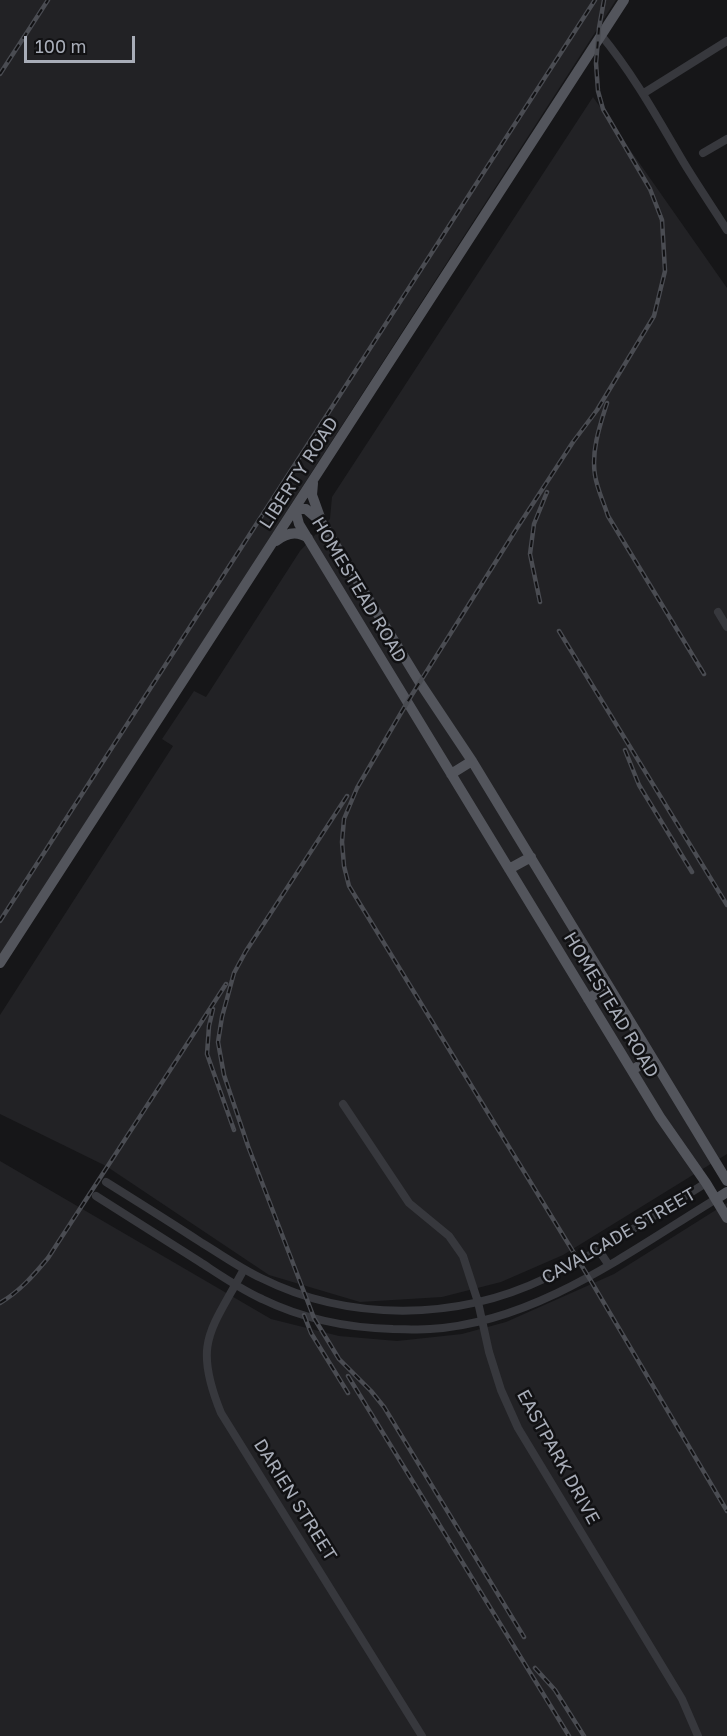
<!DOCTYPE html>
<html>
<head>
<meta charset="utf-8">
<style>
	body { margin:0 }
	#map { position:relative; width:727px; height:1736px; overflow:hidden; background:#161618; font-family:"Golos Text",sans-serif }
	canvas { display:block }
	.scale { position:absolute; left:24px; top:36px; width:111px; height:27px; box-sizing:border-box; border:3px solid #a8adb8; border-top:0; padding-left:8px; font-size:18px; line-height:21px; white-space:nowrap; color:#a8adb8; -webkit-text-stroke:4px #111113; paint-order:stroke }
</style>
</head>
<body>
<div id="map">
<canvas width="727" height="1736"></canvas>
<div class="scale">100 m</div>
</div>
<script>
const ctx = document.querySelector('canvas').getContext('2d');
ctx.lineJoin = 'round';
function fill(path, color) { ctx.fillStyle = color; ctx.fill(path, 'evenodd'); }
function stroke(path, color, width, dash) { ctx.strokeStyle = color; ctx.lineWidth = width; ctx.lineCap = dash ? 'butt' : 'round'; ctx.setLineDash(dash || []); ctx.stroke(path); }
function label(font, color, halo, rows, align = 'center') {
  ctx.font = font + ' "Golos Text",sans-serif'; ctx.lineWidth = 5; ctx.setLineDash([]); ctx.textBaseline = 'middle'; ctx.strokeStyle = halo; ctx.fillStyle = color; for (const [text, x, y, turn = 0] of rows) {
    ctx.save(); ctx.translate(x, y); ctx.rotate((+turn || 0) * Math.PI / 180); ctx.textAlign = isNaN(turn) ? turn : align; if (halo) ctx.strokeText(text, 0, 0); ctx.fillText(text, 0, 0); ctx.restore();
  }
}
const built = new Path2D(`
	M 0,0 L 616,0 L 0,956 Z
	M 593,97 L 727,288 L 727,1154 L 563,1255 L 501,1282 L 442,1297 L 360,1302 L 269,1275 L 106,1166 L 0,1114 L 0,1015 L 173,746 L 162,739 L 194,691 L 206,697 L 300,551 L 330,519 L 332,497 Z
	M 0,1161 L 271,1319 L 339,1336 L 397,1341 L 462,1334 L 506,1322 L 614,1274 L 727,1203 L 727,1736 L 0,1736 Z`);
const minor = new Path2D(`
	M 601,35 C 634,75 658,119 684,163 C 698,186 713,208 727,230
	M 644,93 L 727,41
	M 703,153 L 727,139
	M 718,612 L 727,627
	M 343,1104 L 409,1203 L 449,1236 L 463,1256 L 478,1302 L 489,1352 L 501,1390 L 518,1428 L 682,1699 L 698,1736
	M 106,1182 C 138,1202 170,1222 202,1243 C 222,1255 240,1268 261,1278 C 349,1322 457,1321 546,1278 C 602,1251 654,1215 706,1183
	M 96,1196 C 131,1218 165,1240 200,1262 C 220,1275 240,1289 262,1299 C 303,1319 348,1328 393,1329 C 405,1329 418,1330 430,1329 C 535,1323 629,1252 716,1199
	M 598,1249 L 608,1264
	M 244,1269 C 211,1331 192,1342 221,1413 L 422,1736`);
const major = new Path2D(`
	M 313,483 L 312,495 L 321,520
	M 295,509 L 299,524 L 660,1117 L 706,1183 L 727,1218
	M 295,509 L 306,509 L 322,523 L 420,683 L 472,761 L 727,1181
	M 276,541 C 286,533 297,530 308,538
	M 451,774 L 472,761
	M 509,869 L 531,857
	M 0,963 L 624,0
	M 588,999 L 608,986
	M 632,1070 L 651,1059
	M 716,1199 L 727,1192`);
const rail = new Path2D(`
	M 604,0 L 599,28 L 596,63 L 598,91 L 603,109 L 650,189 L 662,220 L 665,271 L 654,316 L 597,410 L 573,442 L 517,528 L 408,701 L 357,788 L 344,819 L 342,842 L 344,866 L 349,886 L 588,1276 L 727,1511
	M 0,74 L 48,0
	M 607,403 C 600,425 591,451 595,475 C 597,489 604,503 608,516 L 704,674
	M 540,602 L 530,554 L 534,524 L 547,492
	M 559,631 L 727,905
	M 625,750 L 639,785 L 692,872
	M 347,796 L 246,951 L 234,973 L 222,1017 L 218,1042 L 224,1075 L 248,1146 L 314,1318 L 339,1359 L 371,1391 L 384,1407 L 524,1637
	M 0,921 L 595,0
	M 213,1009 L 209,1026 L 207,1054 L 234,1130
	M 0,1303 C 20,1291 33,1276 48,1258 L 226,984
	M 304,1315 L 311,1333 L 348,1393
	M 348,1376 L 569,1736
	M 535,1668 L 555,1690 L 584,1736`);
const streetNames = [
	["LIBERTY ROAD",299,473,-57],
	["HOMESTEAD ROAD",359,590,59],
	["HOMESTEAD ROAD",611,1005,59],
	["CAVALCADE STREET",619,1236,-30],
	["EASTPARK DRIVE",558,1457,61],
	["DARIEN STREET",295,1500,58]
];
fill(built, '#222225');
stroke(minor, '#37383d', 8);
stroke(major, '#53555c', 10);
stroke(rail, '#4a4c52', 4.5);
stroke(rail, '#111113', 2, [7]);
label('18px', '#a8adb8', '#111113', streetNames);
</script>
</body>
</html>
